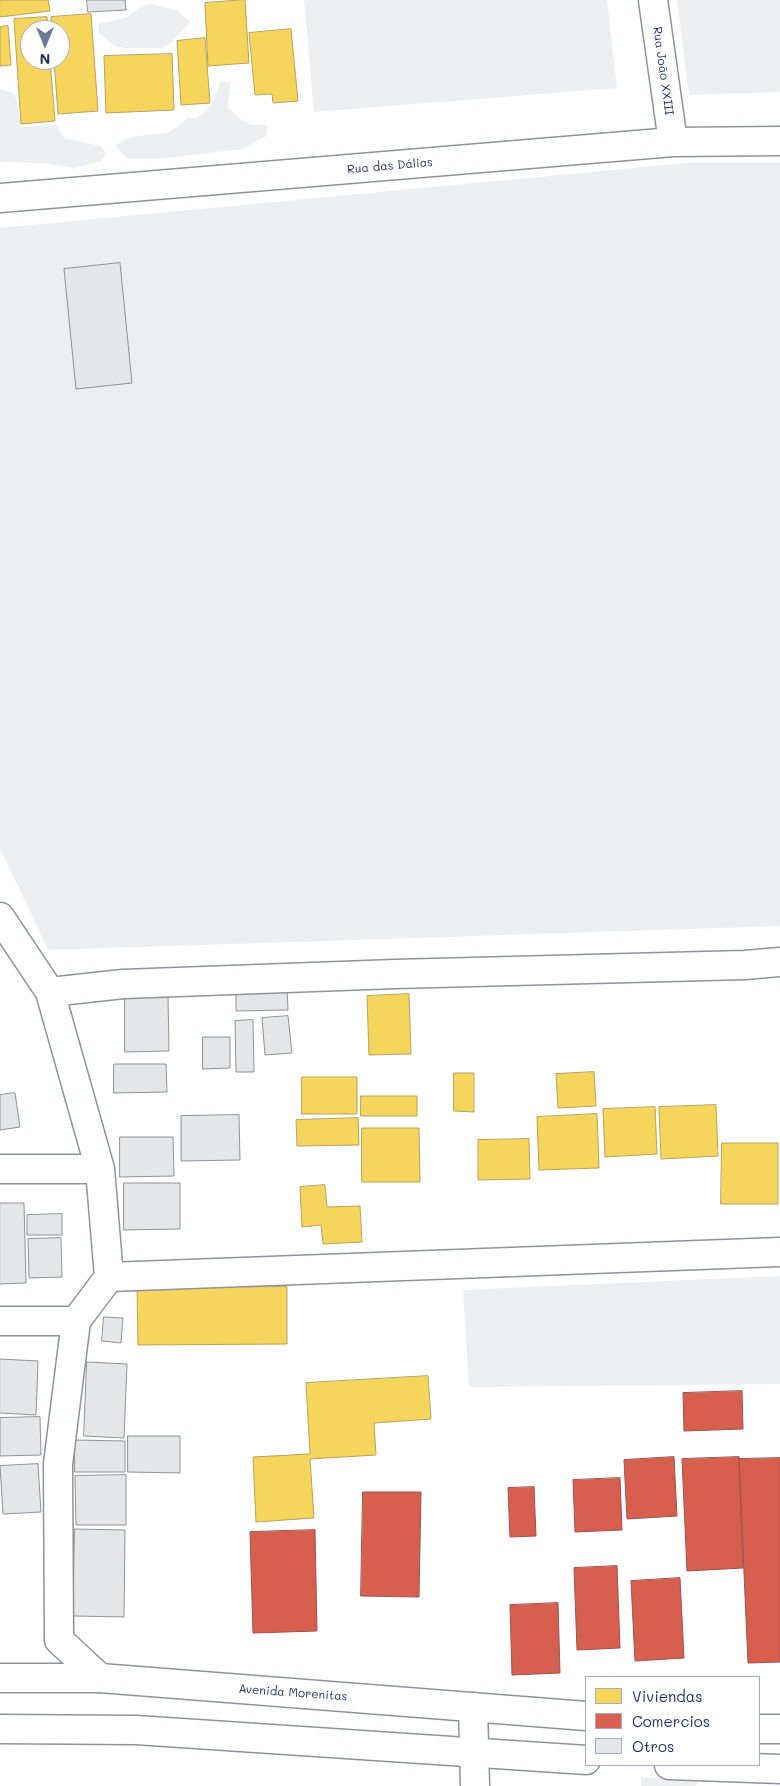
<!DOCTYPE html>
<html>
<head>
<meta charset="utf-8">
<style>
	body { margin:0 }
	#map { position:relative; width:780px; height:1786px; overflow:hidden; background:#fff; font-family:Mali,sans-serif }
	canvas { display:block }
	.legend { position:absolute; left:585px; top:1676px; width:175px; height:90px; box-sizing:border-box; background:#fff; border:1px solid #a4acbf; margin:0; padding:6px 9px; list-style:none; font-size:15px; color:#1b2f5e }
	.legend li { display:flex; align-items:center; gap:10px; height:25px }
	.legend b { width:25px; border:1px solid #a4acbf }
	.north { position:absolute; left:20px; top:20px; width:50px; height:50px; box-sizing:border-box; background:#fff; border:1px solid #a4acbf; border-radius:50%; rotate:180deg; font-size:14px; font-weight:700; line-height:20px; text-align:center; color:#1b2f5e }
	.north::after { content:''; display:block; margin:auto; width:18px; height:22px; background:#6b7896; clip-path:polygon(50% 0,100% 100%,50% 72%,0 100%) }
</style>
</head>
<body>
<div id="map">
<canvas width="780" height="1786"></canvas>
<ul class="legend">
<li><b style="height:14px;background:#f6d55c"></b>Viviendas</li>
<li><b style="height:14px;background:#d6604d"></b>Comercios</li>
<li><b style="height:14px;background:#e5e6e8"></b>Otros</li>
</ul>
<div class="north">N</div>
</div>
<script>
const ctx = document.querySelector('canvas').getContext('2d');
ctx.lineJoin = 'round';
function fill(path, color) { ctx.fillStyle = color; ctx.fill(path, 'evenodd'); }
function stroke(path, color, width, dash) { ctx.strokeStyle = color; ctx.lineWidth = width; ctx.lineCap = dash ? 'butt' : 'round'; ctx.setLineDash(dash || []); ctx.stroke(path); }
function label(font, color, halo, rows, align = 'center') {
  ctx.font = font + ' Mali,sans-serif'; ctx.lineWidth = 5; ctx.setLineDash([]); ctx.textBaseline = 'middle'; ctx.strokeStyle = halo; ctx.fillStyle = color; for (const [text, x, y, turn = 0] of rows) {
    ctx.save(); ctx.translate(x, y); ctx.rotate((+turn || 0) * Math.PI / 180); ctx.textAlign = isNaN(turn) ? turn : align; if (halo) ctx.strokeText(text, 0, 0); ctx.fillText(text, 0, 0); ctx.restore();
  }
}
const green = new Path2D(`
	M 304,0 L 607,0 L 617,88 L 314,112 Z
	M 677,0 L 780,0 L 780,92 L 689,95 Z
	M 151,4 L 177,10 L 190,22 L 171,43 L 163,48 L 125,48 L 115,46 L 99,33 L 99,24 L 127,17 L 142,6 Z
	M 221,81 L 230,83 C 231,92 227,99 229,109 C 236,115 244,124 253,125 C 260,125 261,123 268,127 L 266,136 L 243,149 L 157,159 L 127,159 L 116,146 C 128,134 148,136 165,133 C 174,132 180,123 188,118 L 197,118 L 211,106 Z
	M 0,89 L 15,94 L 21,127 L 57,125 L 64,138 L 100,146 L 106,153 L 102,161 L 73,168 L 45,163 L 0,162 Z
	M 686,163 L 780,163 L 780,926 L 48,950 L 0,848 L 0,228 Z
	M 780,1276 L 780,1384 L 469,1387 L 463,1290 Z
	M 669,1769 L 689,1771 L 698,1781 L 696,1786 L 641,1786 L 641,1777 L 656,1778 L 657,1775 Z`);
const homes = new Path2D(`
	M 0,0 L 48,0 L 50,11 L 0,17 Z
	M 245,0 L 249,63 L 208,66 L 205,3 Z
	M 91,14 L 98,111 L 58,114 L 54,60 L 60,60 L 60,30 L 52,30 L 51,17 Z
	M 47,17 L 48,30 L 30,30 L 30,60 L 50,60 L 55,121 L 21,124 L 14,19 Z
	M 8,26 L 11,65 L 0,66 L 0,27 Z
	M 291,29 L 298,101 L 273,103 L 272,94 L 255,95 L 249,33 Z
	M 205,38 L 210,103 L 181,105 L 177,41 Z
	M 172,54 L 174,110 L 106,113 L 104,56 Z
	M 409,994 L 411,1054 L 369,1055 L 367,996 Z
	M 594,1072 L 596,1106 L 558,1108 L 556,1074 Z
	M 454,1073 L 474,1073 L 474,1112 L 454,1111 Z
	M 302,1077 L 357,1077 L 357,1114 L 302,1114 Z
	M 361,1096 L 417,1096 L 417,1116 L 361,1116 Z
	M 716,1105 L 718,1156 L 661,1159 L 659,1107 Z
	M 655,1107 L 657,1154 L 605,1157 L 603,1109 Z
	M 597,1114 L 599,1168 L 539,1170 L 537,1117 Z
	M 358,1118 L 359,1145 L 297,1146 L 296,1120 Z
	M 362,1128 L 419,1128 L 420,1182 L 362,1182 Z
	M 529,1139 L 530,1179 L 478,1180 L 478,1140 Z
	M 722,1143 L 778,1143 L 778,1204 L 721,1204 Z
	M 325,1185 L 327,1207 L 360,1206 L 362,1242 L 323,1244 L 321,1225 L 302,1227 L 300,1187 Z
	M 287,1287 L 287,1344 L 138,1345 L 137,1288 Z
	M 428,1376 L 431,1419 L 374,1423 L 376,1455 L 310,1459 L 314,1518 L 256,1522 L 253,1457 L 310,1454 L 306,1383 Z`);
const shops = new Path2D(`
	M 742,1391 L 743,1429 L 684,1431 L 683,1393 Z
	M 674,1457 L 677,1516 L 627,1519 L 624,1460 Z
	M 739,1457 L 743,1568 L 687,1571 L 682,1459 Z
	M 780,1458 L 780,1662 L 748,1663 L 739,1459 Z
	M 620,1478 L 622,1530 L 575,1532 L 573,1480 Z
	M 534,1487 L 536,1536 L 510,1537 L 508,1488 Z
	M 363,1492 L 421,1492 L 419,1597 L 361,1596 Z
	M 315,1530 L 317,1631 L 253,1633 L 250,1532 Z
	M 617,1566 L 620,1648 L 577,1650 L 574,1568 Z
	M 680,1578 L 684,1658 L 635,1661 L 631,1581 Z
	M 558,1603 L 560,1673 L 512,1675 L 510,1605 Z`);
const building = new Path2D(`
	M 87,0 L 125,0 L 126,10 L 88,12 Z
	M 120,263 L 132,383 L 76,389 L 64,269 Z
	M 287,987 L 288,1010 L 236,1011 L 236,988 Z
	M 125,996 L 168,996 L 169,1051 L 125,1052 Z
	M 288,1016 L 292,1053 L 265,1055 L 262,1018 Z
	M 253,1020 L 254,1072 L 236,1072 L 235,1021 Z
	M 203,1037 L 230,1037 L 230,1068 L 203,1069 Z
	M 114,1064 L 166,1064 L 167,1092 L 114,1093 Z
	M 15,1093 L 20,1127 L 0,1130 L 0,1095 Z
	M 239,1115 L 240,1160 L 181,1161 L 181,1116 Z
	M 120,1137 L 173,1137 L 174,1176 L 120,1177 Z
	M 124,1183 L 180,1183 L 180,1229 L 124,1230 Z
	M 0,1203 L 24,1203 L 26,1283 L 0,1284 Z
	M 62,1214 L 62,1235 L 27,1235 L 27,1215 Z
	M 61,1238 L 62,1277 L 29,1278 L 28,1239 Z
	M 104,1317 L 123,1318 L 121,1343 L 102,1341 Z
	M 0,1359 L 38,1361 L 36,1415 L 0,1413 Z
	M 87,1362 L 127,1364 L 124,1438 L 84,1436 Z
	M 40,1417 L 41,1455 L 0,1456 L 0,1418 Z
	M 128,1436 L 180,1436 L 180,1473 L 128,1472 Z
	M 75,1440 L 125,1441 L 125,1472 L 75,1472 Z
	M 38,1464 L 41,1512 L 3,1514 L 0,1466 Z
	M 126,1475 L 126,1525 L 76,1525 L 75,1476 Z
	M 75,1529 L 125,1530 L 124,1617 L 73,1616 Z`);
const minor = new Path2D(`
	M 653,0 L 673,142
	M 0,198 L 673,142 L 780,141
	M 0,917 L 50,992 L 100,1169 L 109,1277 L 76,1321 L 58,1464 L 59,1640 L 100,1678
	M 50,992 L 123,984 L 395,974 L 745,965 L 780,962
	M 0,1169 L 100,1169
	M 109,1277 L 780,1252
	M 0,1321 L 76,1321
	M 473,1707 L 475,1786`);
const secondary = new Path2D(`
	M 0,1678 L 100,1678 L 586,1716
	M 0,1729 L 136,1730 L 586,1760
	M 759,1729 L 780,1729
	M 669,1765 L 780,1769`);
const streetNames = [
	["Rua João XXIII",663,71,82],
	["Rua das Dálias",390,166,-5],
	["Avenida Morenitas",293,1693,4]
];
fill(green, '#edeef2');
fill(homes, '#f6d55c');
stroke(homes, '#b4a35d', 1);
fill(shops, '#d6604d');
stroke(shops, '#9e5152', 1);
fill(building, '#e5e6e8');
stroke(building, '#8e929a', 1);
stroke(minor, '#8e929a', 31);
stroke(secondary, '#8e929a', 31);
stroke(minor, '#fff', 28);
stroke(secondary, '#fff', 28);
label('12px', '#1b2f5e', '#fff', streetNames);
</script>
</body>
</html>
